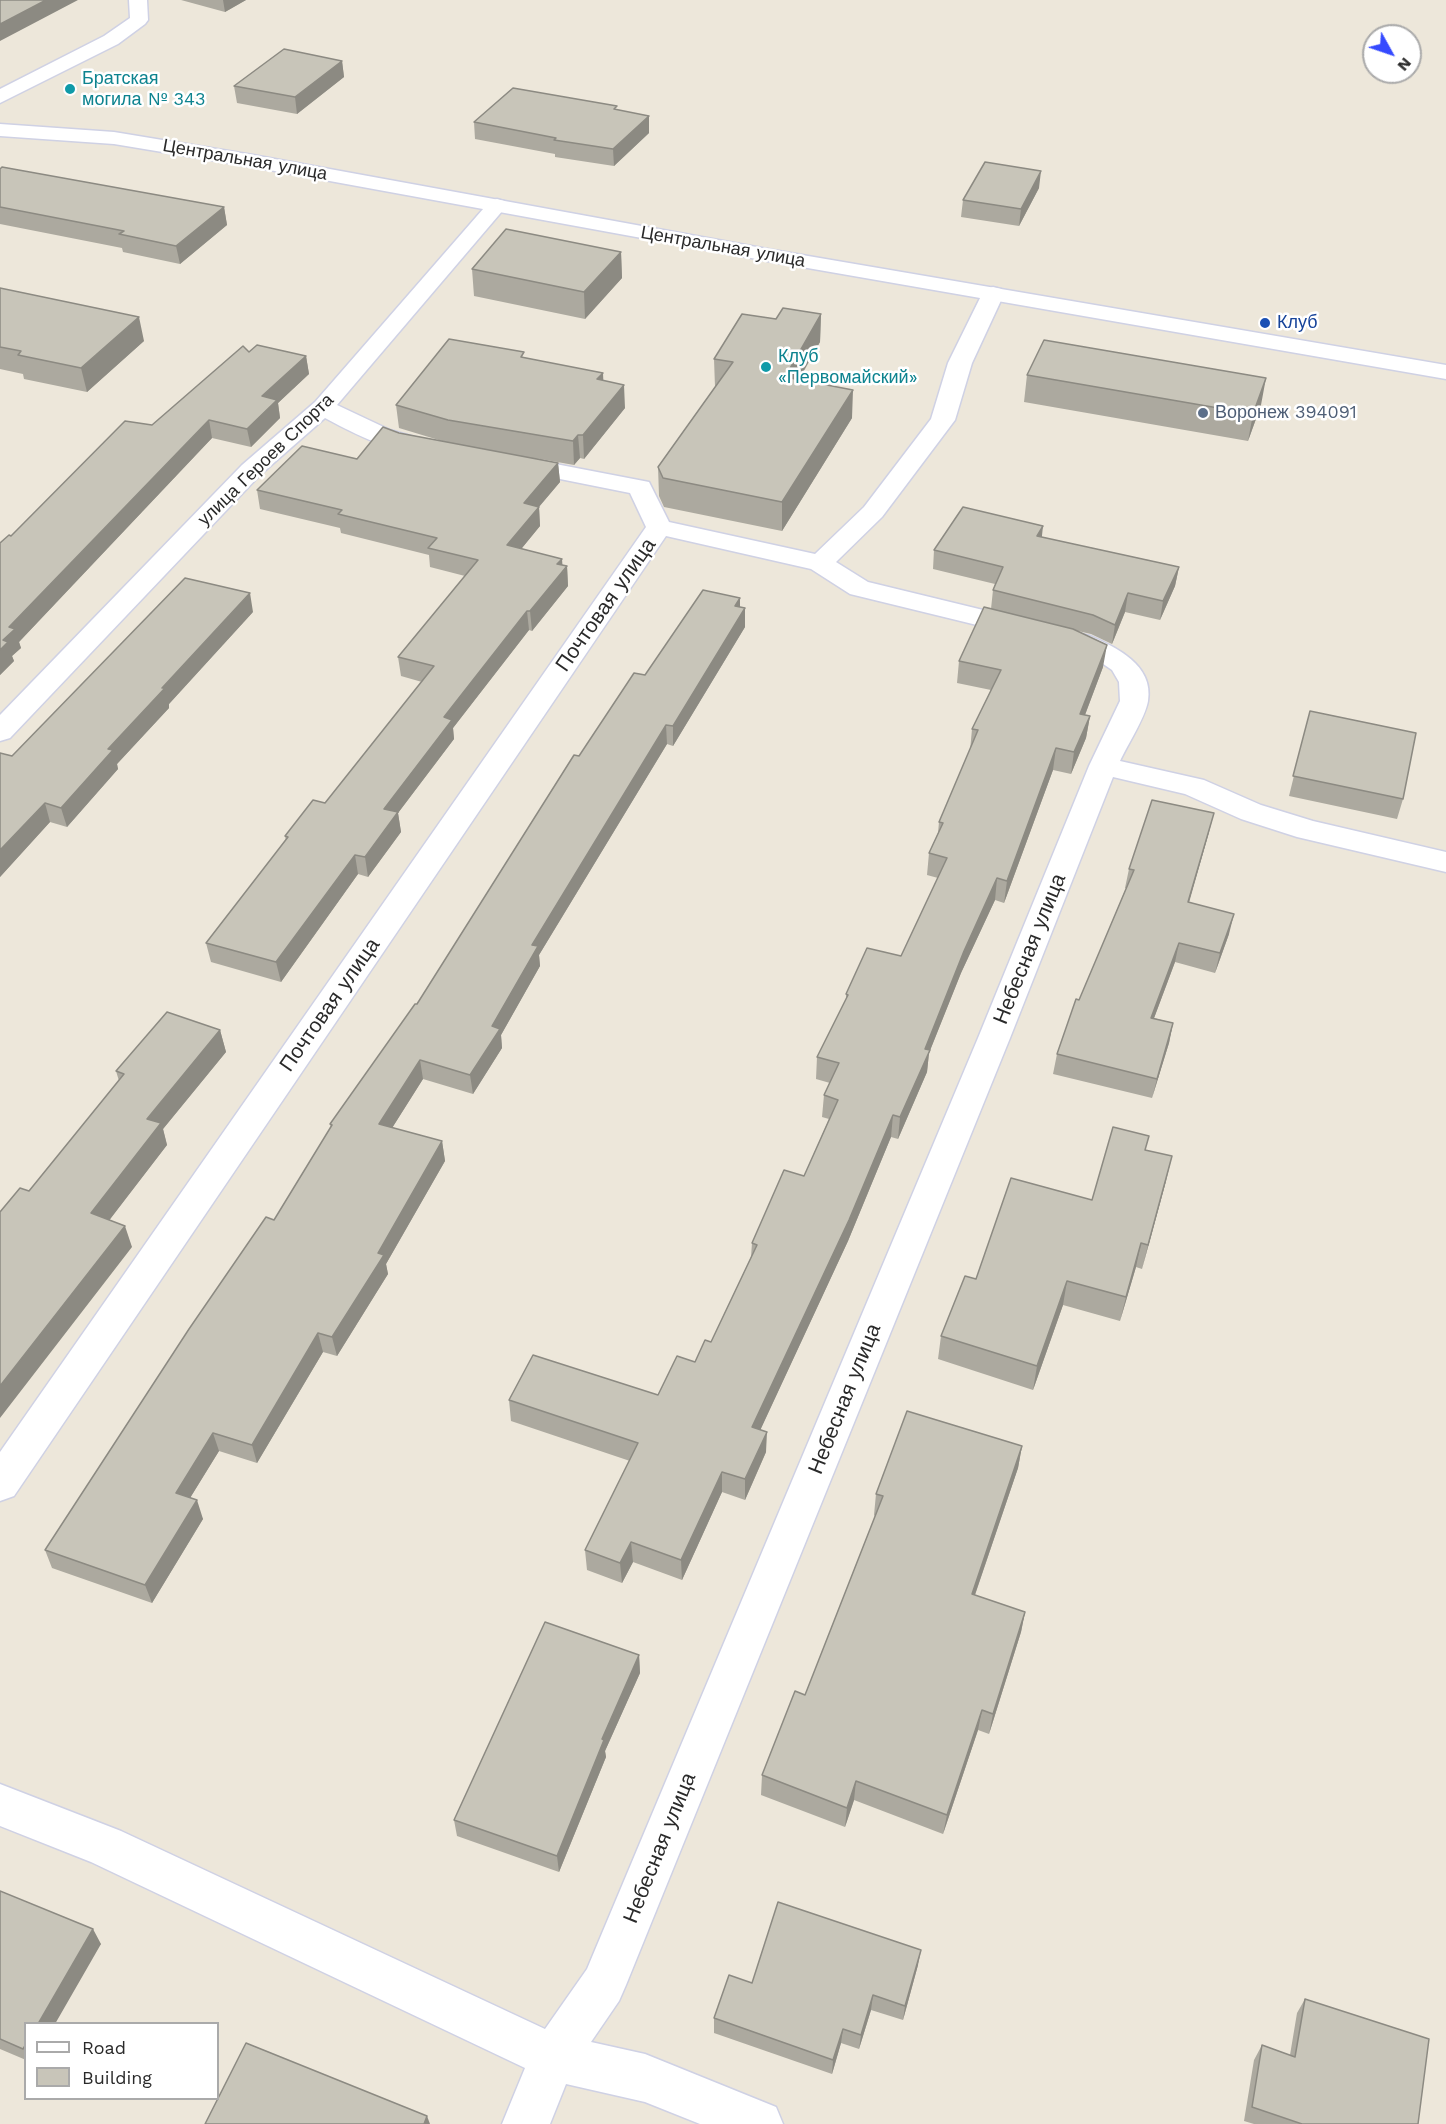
<!DOCTYPE html>
<html>
<head>
<meta charset="utf-8">
<style>
	body { margin:0 }
	#map { position:relative; width:1446px; height:2124px; overflow:hidden; background:#ede7da; font-family:"Work Sans",sans-serif }
	canvas { display:block }
	.legend { position:absolute; left:24px; top:2022px; width:195px; height:78px; box-sizing:border-box; background:#fff; border:2px solid #aaa; margin:0; padding:8px 10px; list-style:none; font-size:18px; color:#2a2a2a }
	.legend li { display:flex; align-items:center; gap:12px; height:30px }
	.legend b { width:30px; border:2px solid #aaa }
	.north { position:absolute; left:1362px; top:24px; width:60px; height:60px; box-sizing:border-box; background:#fff; border:2px solid #aaa; border-radius:50%; rotate:130deg; font-size:16px; font-weight:700; line-height:24px; text-align:center; color:#2a2a2a }
	.north::after { content:''; display:block; margin:auto; width:21px; height:27px; background:#354aff; clip-path:polygon(50% 0,100% 100%,50% 72%,0 100%) }
</style>
</head>
<body>
<div id="map">
<canvas width="1446" height="2124"></canvas>
<ul class="legend">
<li><b style="height:8px;background:#fff"></b>Road</li>
<li><b style="height:16px;background:#c8c5b9"></b>Building</li>
</ul>
<div class="north">N</div>
</div>
<script>
const ctx = document.querySelector('canvas').getContext('2d');
ctx.lineJoin = 'round';
function stroke(path, color, width, dash) { ctx.strokeStyle = color; ctx.lineWidth = width; ctx.lineCap = dash ? 'butt' : 'round'; ctx.setLineDash(dash || []); ctx.stroke(path); }
function fill(path, color) { ctx.fillStyle = color; ctx.fill(path, 'evenodd'); }
function label(font, color, halo, rows, align = 'center') {
  ctx.font = font + ' "Work Sans",sans-serif'; ctx.lineWidth = 5; ctx.setLineDash([]); ctx.textBaseline = 'middle'; ctx.strokeStyle = halo; ctx.fillStyle = color; for (const [text, x, y, turn = 0] of rows) {
    ctx.save(); ctx.translate(x, y); ctx.rotate((+turn || 0) * Math.PI / 180); ctx.textAlign = isNaN(turn) ? turn : align; if (halo) ctx.strokeText(text, 0, 0); ctx.fillText(text, 0, 0); ctx.restore();
  }
}
const minor = new Path2D(`
	M 129,0 L 147,0 L 148,20 L 145,24 L 118,44 L 0,103 L 0,89 L 104,36 L 130,18 Z
	M 497,199 L 504,201 L 507,205 L 504,209 L 337,405 L 390,430 L 428,441 L 431,446 L 428,451 C 400,458 349,431 325,418 L 260,475 L 10,738 L 0,741 L 0,715 L 242,465 L 315,402 L 490,201 Z
	M 993,287 L 1001,289 L 1004,294 L 972,363 L 955,420 L 882,517 L 836,562 L 868,582 L 1090,636 C 1116,647 1154,665 1148,701 C 1145,718 1128,744 1120,761 L 1204,780 L 1261,805 L 1313,821 L 1446,852 L 1446,872 L 1297,837 L 1241,819 L 1185,794 L 1113,777 L 1010,1038 L 626,1985 L 619,2001 L 591,2042 L 645,2054 L 776,2107 L 783,2124 L 700,2124 L 645,2102 L 566,2084 L 550,2124 L 502,2124 L 525,2068 L 91,1862 L 0,1826 L 0,1784 L 121,1831 L 545,2029 L 587,1969 L 978,1038 L 1089,766 L 1120,701 L 1119,682 L 1112,670 L 1096,659 L 1071,648 L 850,594 L 811,569 L 666,536 L 14,1496 L 0,1501 L 0,1452 L 646,527 L 630,493 L 505,468 L 502,463 L 505,458 L 514,456 L 649,482 L 669,522 L 815,554 L 864,507 L 931,419 L 948,363 L 982,294 L 985,289 Z`);
const tertiary = new Path2D(`
	M 0,124 L 114,132 L 253,155 L 773,250 L 1446,365 L 1446,379 L 773,262 L 253,167 L 114,144 L 0,136 Z`);
const wall = new Path2D(`
	M 181,0 L 246,0 L 225,12 Z
	M 342,61 L 344,77 L 297,114 L 237,103 L 234,86 Z
	M 617,110 L 649,116 L 649,133 L 614,166 L 555,157 L 555,154 L 475,139 L 474,122 Z
	M 0,169 L 224,207 L 227,225 L 180,264 L 123,252 L 122,248 L 0,224 Z
	M 1039,188 L 1019,226 L 961,217 L 963,200 Z
	M 621,252 L 622,278 L 585,319 L 474,296 L 472,269 Z
	M 0,288 L 144,341 L 87,392 L 24,379 L 23,374 L 0,369 Z
	M 821,314 L 820,342 L 799,380 L 852,418 L 782,531 L 664,507 L 659,496 L 658,467 L 715,387 L 714,359 L 776,319 Z
	M 249,352 L 306,356 L 309,374 L 278,403 L 280,418 L 251,447 L 212,438 L 19,642 L 21,648 L 12,656 L 14,661 L 0,675 L 0,543 L 11,536 L 152,425 Z
	M 525,358 L 603,373 L 603,380 L 625,408 L 584,459 L 580,458 L 574,465 L 535,458 L 558,463 L 560,482 L 539,507 L 540,526 L 521,549 L 562,559 L 562,565 L 567,566 L 568,586 L 532,631 L 529,630 L 453,728 L 454,739 L 398,813 L 401,832 L 368,877 L 358,874 L 281,982 L 211,962 L 206,943 L 286,841 L 285,836 L 325,803 L 422,682 L 401,676 L 398,657 L 465,576 L 430,567 L 429,555 L 341,533 L 340,528 L 260,509 L 257,490 L 357,459 L 399,433 L 442,441 L 399,428 L 396,405 Z
	M 1027,375 L 1261,405 L 1248,441 L 1024,402 Z
	M 1042,537 L 1179,567 L 1175,586 L 1160,620 L 1125,612 L 1112,644 L 1091,634 L 1078,631 L 1103,667 L 1085,715 L 1090,716 L 1086,738 L 1071,774 L 1053,770 L 1004,903 L 995,900 L 961,973 L 929,1053 L 927,1072 L 898,1139 L 891,1137 L 848,1241 L 760,1430 L 766,1452 L 745,1500 L 722,1492 L 682,1580 L 633,1562 L 622,1583 L 587,1570 L 585,1550 L 630,1461 L 511,1421 L 509,1400 L 658,1395 L 695,1362 L 711,1342 L 751,1257 L 752,1243 L 804,1176 L 829,1119 L 822,1117 L 824,1095 L 830,1083 L 816,1079 L 817,1057 L 846,999 L 846,994 L 901,956 L 938,878 L 927,875 L 929,853 L 938,833 L 939,822 L 970,751 L 972,729 L 991,690 L 957,683 L 959,661 L 991,609 L 993,590 L 995,584 L 933,569 L 934,550 Z
	M 740,607 L 745,608 L 745,627 L 673,746 L 667,744 L 539,955 L 540,966 L 501,1035 L 502,1048 L 473,1094 L 423,1079 L 392,1128 L 442,1141 L 445,1161 L 386,1264 L 388,1274 L 337,1356 L 323,1352 L 257,1463 L 219,1451 L 190,1498 L 203,1519 L 152,1603 L 52,1568 L 45,1550 L 274,1220 L 331,1127 L 330,1124 L 417,1004 L 579,756 L 645,675 Z
	M 253,612 L 169,704 L 169,708 L 117,764 L 118,769 L 67,827 L 50,822 L 0,877 L 0,753 L 12,756 Z
	M 1310,711 L 1403,799 L 1397,819 L 1289,796 Z
	M 1209,832 L 1189,903 L 1229,934 L 1215,973 L 1175,962 L 1154,1018 L 1173,1023 L 1169,1043 L 1152,1098 L 1053,1074 L 1057,1054 L 1126,888 L 1125,888 L 1129,869 Z
	M 220,1030 L 226,1052 L 163,1129 L 167,1145 L 109,1220 L 132,1247 L 29,1191 L 119,1081 L 116,1071 Z
	M 1146,1150 L 1166,1181 L 1142,1269 L 1136,1267 L 1120,1321 L 1063,1305 L 1033,1390 L 938,1359 L 941,1336 L 1092,1200 Z
	M 1022,1446 L 1018,1468 L 975,1595 L 1025,1612 L 1021,1632 L 989,1734 L 978,1730 L 943,1834 L 854,1800 L 845,1827 L 761,1795 L 762,1775 L 805,1695 L 875,1516 L 874,1515 L 876,1494 Z
	M 639,1655 L 640,1673 L 605,1751 L 606,1757 L 559,1872 L 457,1836 L 454,1820 Z
	M 0,1891 L 101,1944 L 26,2024 L 26,2060 L 0,2049 Z
	M 918,1965 L 903,2020 L 871,2010 L 859,2049 L 841,2043 L 832,2074 L 714,2033 L 714,2018 L 752,1983 Z
	M 1305,1999 L 1418,2124 L 1254,2124 L 1244,2121 L 1254,2060 L 1262,2045 L 1290,2055 L 1297,2013 Z`);
const shadedWall = new Path2D(`
	M 46,0 L 78,0 L 0,41 L 0,24 Z
	M 223,0 L 246,0 L 225,12 Z
	M 342,61 L 344,77 L 297,114 L 295,97 Z
	M 649,116 L 649,133 L 614,166 L 613,149 Z
	M 1041,171 L 1039,188 L 1019,226 L 1021,209 Z
	M 224,207 L 227,225 L 180,264 L 176,246 Z
	M 621,252 L 622,278 L 585,319 L 584,292 Z
	M 821,314 L 820,342 L 784,405 L 785,377 Z
	M 139,317 L 144,341 L 87,392 L 81,368 Z
	M 306,356 L 309,374 L 278,403 L 280,418 L 251,447 L 247,429 L 262,396 Z
	M 603,373 L 604,396 L 597,379 Z
	M 1266,378 L 1261,405 L 1248,441 L 1253,414 Z
	M 624,385 L 625,408 L 584,459 L 583,435 Z
	M 853,390 L 852,418 L 782,531 L 782,502 Z
	M 209,420 L 212,438 L 19,642 L 21,648 L 12,656 L 14,661 L 0,675 L 0,650 L 9,627 Z
	M 578,435 L 580,458 L 574,465 L 573,441 Z
	M 558,463 L 560,482 L 526,522 L 524,503 Z
	M 539,507 L 540,526 L 509,564 L 507,545 Z
	M 1043,526 L 1041,545 L 1037,536 Z
	M 562,559 L 563,572 L 567,566 L 568,586 L 532,631 L 530,611 L 557,564 Z
	M 1179,567 L 1175,586 L 1160,620 L 1163,601 Z
	M 250,593 L 253,612 L 169,704 L 169,708 L 117,764 L 118,769 L 67,827 L 61,808 L 108,749 L 162,688 Z
	M 1128,593 L 1125,612 L 1112,644 L 1115,625 Z
	M 740,598 L 740,616 L 745,608 L 745,627 L 673,746 L 673,726 L 735,606 Z
	M 527,611 L 529,630 L 453,728 L 454,739 L 398,813 L 401,832 L 368,877 L 365,857 L 384,809 L 444,717 Z
	M 1107,645 L 1103,667 L 1077,736 L 1080,714 Z
	M 1090,716 L 1086,738 L 1071,774 L 1074,752 Z
	M 666,725 L 667,744 L 539,955 L 540,966 L 501,1035 L 502,1048 L 473,1094 L 470,1075 L 492,1026 L 532,945 Z
	M 1056,748 L 1053,770 L 1004,903 L 1007,881 Z
	M 45,803 L 50,822 L 0,877 L 0,850 Z
	M 1214,813 L 1209,832 L 1183,922 L 1188,902 Z
	M 355,855 L 358,874 L 281,982 L 276,962 Z
	M 997,878 L 995,900 L 961,973 L 929,1053 L 927,1072 L 898,1139 L 900,1117 L 925,1049 L 964,951 Z
	M 1234,914 L 1229,934 L 1215,973 L 1220,953 Z
	M 1179,943 L 1175,962 L 1147,1037 L 1151,1018 Z
	M 1173,1023 L 1169,1043 L 1152,1098 L 1157,1079 Z
	M 220,1030 L 226,1052 L 163,1129 L 167,1145 L 98,1235 L 91,1213 L 147,1119 Z
	M 420,1060 L 423,1079 L 382,1144 L 379,1124 Z
	M 893,1115 L 891,1137 L 848,1241 L 752,1448 L 752,1427 Z
	M 442,1141 L 445,1161 L 386,1264 L 388,1274 L 337,1356 L 332,1337 L 378,1253 Z
	M 1172,1156 L 1166,1181 L 1142,1269 L 1148,1245 Z
	M 125,1226 L 132,1247 L 0,1418 L 0,1386 Z
	M 1141,1243 L 1136,1267 L 1120,1321 L 1126,1297 Z
	M 1067,1281 L 1063,1305 L 1033,1390 L 1037,1366 Z
	M 318,1333 L 323,1352 L 257,1463 L 252,1445 Z
	M 767,1432 L 766,1452 L 745,1500 L 745,1479 Z
	M 213,1433 L 219,1451 L 182,1511 L 176,1493 Z
	M 1022,1446 L 1018,1468 L 968,1615 L 972,1594 Z
	M 722,1472 L 722,1492 L 682,1580 L 681,1560 Z
	M 197,1500 L 203,1519 L 152,1603 L 145,1585 Z
	M 631,1542 L 633,1562 L 622,1583 L 620,1563 Z
	M 1025,1612 L 1021,1632 L 989,1734 L 993,1714 Z
	M 639,1655 L 640,1673 L 605,1751 L 606,1757 L 559,1872 L 557,1856 L 602,1739 Z
	M 982,1710 L 978,1730 L 943,1834 L 947,1815 Z
	M 856,1781 L 854,1800 L 845,1827 L 847,1808 Z
	M 93,1929 L 101,1944 L 55,2024 L 38,2024 Z
	M 921,1950 L 918,1965 L 903,2020 L 905,2006 Z
	M 873,1995 L 871,2010 L 859,2049 L 861,2035 Z
	M 843,2029 L 841,2043 L 832,2074 L 833,2060 Z
	M 427,2116 L 430,2124 L 424,2124 Z`);
const building = new Path2D(`
	M 0,0 L 46,0 L 0,24 Z
	M 284,49 L 342,61 L 295,97 L 234,86 Z
	M 513,88 L 617,106 L 614,109 L 649,116 L 613,149 L 554,140 L 556,138 L 474,122 Z
	M 985,162 L 1041,171 L 1021,209 L 963,200 Z
	M 2,167 L 224,207 L 176,246 L 119,234 L 124,231 L 0,207 L 0,169 Z
	M 506,229 L 621,252 L 584,292 L 472,269 Z
	M 0,288 L 139,317 L 81,368 L 18,355 L 21,351 L 0,347 Z
	M 783,308 L 821,314 L 785,377 L 853,390 L 782,502 L 663,478 L 658,467 L 733,362 L 714,359 L 742,314 L 776,319 Z
	M 449,339 L 524,352 L 521,357 L 603,373 L 597,379 L 624,385 L 583,435 L 578,435 L 573,441 L 448,420 L 396,405 Z
	M 1044,340 L 1266,378 L 1253,414 L 1027,375 Z
	M 257,345 L 306,356 L 262,396 L 277,400 L 247,429 L 209,420 L 9,627 L 15,629 L 3,640 L 8,642 L 0,650 L 0,543 L 9,535 L 11,536 L 125,421 L 152,425 L 243,346 L 249,352 Z
	M 383,427 L 399,433 L 558,463 L 524,503 L 539,507 L 507,545 L 562,559 L 557,564 L 567,566 L 530,611 L 527,611 L 444,717 L 452,720 L 384,809 L 398,812 L 365,857 L 355,855 L 276,962 L 206,943 L 288,837 L 285,836 L 313,800 L 325,803 L 434,666 L 398,657 L 478,560 L 428,548 L 437,538 L 338,514 L 342,510 L 257,490 L 302,446 L 357,459 Z
	M 963,507 L 1043,526 L 1037,536 L 1179,567 L 1163,601 L 1128,593 L 1115,625 L 1093,615 L 993,590 L 1003,567 L 934,550 Z
	M 185,578 L 250,593 L 162,688 L 165,688 L 108,749 L 113,750 L 61,808 L 45,803 L 0,850 L 0,753 L 12,756 Z
	M 703,590 L 740,598 L 735,606 L 745,608 L 673,726 L 666,725 L 532,945 L 538,946 L 492,1026 L 500,1029 L 470,1075 L 420,1060 L 379,1124 L 442,1141 L 378,1253 L 384,1255 L 332,1337 L 318,1333 L 252,1445 L 213,1433 L 176,1493 L 197,1500 L 145,1585 L 45,1550 L 189,1329 L 266,1217 L 274,1220 L 332,1125 L 330,1124 L 415,1004 L 417,1004 L 574,755 L 579,756 L 634,673 L 645,675 Z
	M 984,607 L 1073,629 L 1107,645 L 1080,714 L 1090,716 L 1074,752 L 1056,748 L 1007,881 L 997,878 L 964,951 L 925,1049 L 930,1050 L 900,1117 L 893,1115 L 849,1220 L 752,1427 L 767,1432 L 745,1479 L 722,1472 L 681,1560 L 631,1542 L 620,1563 L 585,1550 L 638,1443 L 509,1400 L 533,1355 L 658,1395 L 677,1356 L 695,1362 L 705,1340 L 711,1342 L 757,1245 L 752,1243 L 784,1170 L 804,1176 L 838,1100 L 824,1095 L 839,1063 L 817,1057 L 848,995 L 846,994 L 867,948 L 901,956 L 947,858 L 929,853 L 943,823 L 939,822 L 978,730 L 972,729 L 1001,670 L 959,661 Z
	M 1310,711 L 1416,733 L 1403,799 L 1293,776 Z
	M 1152,800 L 1214,813 L 1188,902 L 1234,914 L 1220,953 L 1179,943 L 1151,1018 L 1173,1023 L 1157,1079 L 1057,1054 L 1076,999 L 1079,1000 L 1134,870 L 1129,869 Z
	M 167,1012 L 220,1030 L 147,1119 L 161,1123 L 91,1213 L 125,1226 L 0,1386 L 0,1212 L 20,1188 L 29,1191 L 124,1074 L 116,1071 Z
	M 1113,1127 L 1149,1136 L 1145,1150 L 1172,1156 L 1148,1245 L 1141,1243 L 1126,1297 L 1067,1281 L 1037,1366 L 941,1336 L 965,1276 L 976,1279 L 1011,1178 L 1092,1200 Z
	M 907,1411 L 1022,1446 L 972,1594 L 1025,1612 L 993,1714 L 982,1710 L 947,1815 L 856,1781 L 847,1808 L 762,1775 L 795,1691 L 805,1695 L 883,1496 L 876,1494 Z
	M 545,1622 L 639,1655 L 602,1739 L 604,1740 L 557,1856 L 454,1820 Z
	M 0,1891 L 93,1929 L 38,2024 L 26,2024 L 26,2044 L 23,2049 L 0,2039 Z
	M 778,1902 L 921,1950 L 905,2006 L 873,1995 L 861,2035 L 843,2029 L 833,2060 L 714,2018 L 729,1975 L 752,1983 Z
	M 1305,1999 L 1429,2039 L 1418,2124 L 1302,2124 L 1252,2107 L 1262,2045 L 1295,2057 Z
	M 246,2043 L 427,2116 L 424,2124 L 205,2124 Z`);
const markers = [
	[70,89,6,"#0f9aa8"],
	[1265,323,6,"#1a4fb4"],
	[766,367,6,"#0f9aa8"],
	[1203,413,6,"#5c6f8a"]
];
const farCulturenames = [
	["Братская",82,79],
	["могила № 343",82,100],
	["Клуб",778,357],
	["«Первомайский»",778,378]
];
const farStreetnames = [
	["Центральная улица",245,160,10],
	["Центральная улица",723,247,10],
	["улица Героев Спорта",266,460,-44]
];
const farTransitnames = [
	["Клуб",1277,323]
];
const farServicenames = [
	["Воронеж 394091",1215,413]
];
const streetNames = [
	["Почтовая улица",606,605,-55],
	["Небесная улица",1030,949,-68],
	["Почтовая улица",330,1005,-55],
	["Небесная улица",845,1399,-68],
	["Небесная улица",660,1848,-68]
];
stroke(minor, '#cfd1e4', 3);
stroke(tertiary, '#cfd1e4', 3);
fill(minor, '#fff');
fill(tertiary, '#fff');
fill(wall, '#aca99f');
fill(shadedWall, '#8c8a82');
fill(building, '#c8c5b9');
stroke(building, '#8c8a82', 1.5);
for (const [x, y, r, color] of markers) { const dot = new Path2D(); dot.arc(x, y, r, 0, 2 * Math.PI); ctx.fillStyle = color; ctx.fill(dot); stroke(dot, '#fff', 2); }
label('18px', '#0d838f', '#fff', farCulturenames, 'left');
label('18px', '#2a2a2a', '#fff', farStreetnames);
label('18px', '#164399', '#fff', farTransitnames, 'left');
label('18px', '#4e5e75', '#fff', farServicenames, 'left');
label('21px', '#2a2a2a', '#fff', streetNames);
</script>
</body>
</html>
